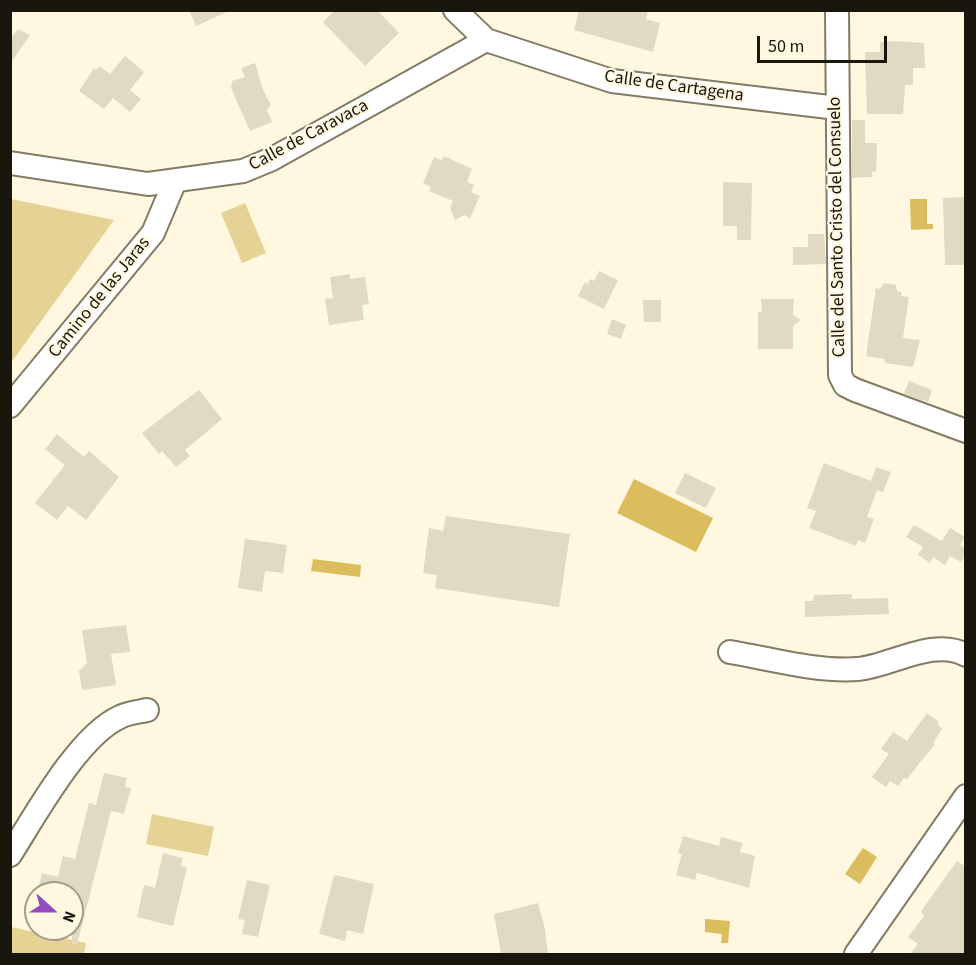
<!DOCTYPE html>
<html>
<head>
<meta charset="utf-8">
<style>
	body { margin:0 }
	#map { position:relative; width:976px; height:965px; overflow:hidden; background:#fff7df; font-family:"Source Sans 3",sans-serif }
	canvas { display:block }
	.frame { position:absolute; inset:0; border:12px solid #18160d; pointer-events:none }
	.north { position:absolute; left:24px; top:881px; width:60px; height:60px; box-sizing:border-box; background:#fff7df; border:2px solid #a39d8b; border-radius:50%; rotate:111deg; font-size:16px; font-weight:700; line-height:24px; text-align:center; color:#18160d }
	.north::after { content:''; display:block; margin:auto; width:21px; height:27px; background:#954cbe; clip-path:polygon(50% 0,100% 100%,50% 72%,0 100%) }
	.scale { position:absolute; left:757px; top:36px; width:130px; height:27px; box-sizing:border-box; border:3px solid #18160d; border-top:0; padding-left:8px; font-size:18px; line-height:21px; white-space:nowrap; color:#18160d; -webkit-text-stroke:4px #fff7df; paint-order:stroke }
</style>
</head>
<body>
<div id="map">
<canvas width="976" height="965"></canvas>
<div class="frame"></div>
<div class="north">N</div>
<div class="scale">50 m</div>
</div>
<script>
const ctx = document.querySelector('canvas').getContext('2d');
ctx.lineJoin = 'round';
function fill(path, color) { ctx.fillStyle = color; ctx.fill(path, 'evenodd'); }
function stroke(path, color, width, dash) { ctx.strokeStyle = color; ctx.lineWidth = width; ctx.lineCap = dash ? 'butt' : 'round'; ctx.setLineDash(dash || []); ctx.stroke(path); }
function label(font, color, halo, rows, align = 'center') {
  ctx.font = font + ' "Source Sans 3",sans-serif'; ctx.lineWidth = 4.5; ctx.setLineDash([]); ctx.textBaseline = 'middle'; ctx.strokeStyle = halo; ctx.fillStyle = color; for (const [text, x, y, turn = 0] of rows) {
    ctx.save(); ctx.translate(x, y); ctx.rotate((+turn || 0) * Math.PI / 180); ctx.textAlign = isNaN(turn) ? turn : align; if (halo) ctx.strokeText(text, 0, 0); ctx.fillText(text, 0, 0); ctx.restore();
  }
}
const green = new Path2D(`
	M 11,199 L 114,220 L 11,363 L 10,199 Z
	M 245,203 L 266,253 L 242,263 L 221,213 Z
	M 152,814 L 214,827 L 208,856 L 146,844 Z
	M 11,927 L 86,943 L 84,954 L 11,954 Z`);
const water = new Path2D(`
	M 910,199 L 927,199 L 927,224 L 933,224 L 933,229 L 911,230 Z
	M 634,479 L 713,518 L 696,552 L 617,513 Z
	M 313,559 L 361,565 L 360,577 L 311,571 Z
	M 863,848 L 877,857 L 860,884 L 845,874 Z
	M 705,919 L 730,921 L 728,943 L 721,943 L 722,934 L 705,932 Z`);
const building = new Path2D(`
	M 189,10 L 231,10 L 196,26 Z
	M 335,10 L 377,10 L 399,33 L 365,66 L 323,22 Z
	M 579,10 L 648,10 L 646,19 L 660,23 L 653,52 L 574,30 Z
	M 18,29 L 30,35 L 10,64 L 10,39 Z
	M 896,41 L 924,43 L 925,68 L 913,68 L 913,85 L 905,85 L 903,114 L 867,114 L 865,52 L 880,52 L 880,42 Z
	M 125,56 L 144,72 L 130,90 L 141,99 L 130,112 L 113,98 L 104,109 L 79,91 L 94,68 L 96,70 L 99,66 L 110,74 Z
	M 255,63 L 263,90 L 271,105 L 267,110 L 272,122 L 250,131 L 231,88 L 232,81 L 245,77 L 241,68 Z
	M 852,120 L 865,120 L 865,143 L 877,143 L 876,172 L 872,171 L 872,177 L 852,178 Z
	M 444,156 L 472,169 L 467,182 L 474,185 L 471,192 L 480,196 L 470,218 L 464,215 L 455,220 L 450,208 L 453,201 L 429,191 L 431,187 L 423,183 L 434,157 L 442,160 Z
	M 723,182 L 752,183 L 751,240 L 737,240 L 737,226 L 723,226 Z
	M 966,197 L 966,265 L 945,265 L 943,198 Z
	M 808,234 L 824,234 L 826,264 L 793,265 L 793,247 L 808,247 Z
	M 599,271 L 618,280 L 604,309 L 578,296 L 585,282 L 588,284 L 590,279 L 594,281 Z
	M 350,274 L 350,279 L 365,277 L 369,304 L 362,305 L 364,320 L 329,325 L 325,299 L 333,298 L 330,277 Z
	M 884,283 L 896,285 L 897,291 L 902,292 L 901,296 L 909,297 L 903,338 L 920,340 L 913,367 L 885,363 L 885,359 L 866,356 L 876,288 L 880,289 Z
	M 761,299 L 794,299 L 793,315 L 801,320 L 793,326 L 793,349 L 758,349 L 758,312 L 762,312 Z
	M 643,300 L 661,300 L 661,322 L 644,322 Z
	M 612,319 L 626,325 L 621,339 L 607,334 Z
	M 909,381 L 932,390 L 928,402 L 904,394 Z
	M 199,390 L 222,419 L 185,450 L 190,456 L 176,467 L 162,451 L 159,454 L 142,433 Z
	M 57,434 L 84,457 L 89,451 L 119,477 L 86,520 L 68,506 L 57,520 L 35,503 L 65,465 L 45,449 Z
	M 824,463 L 871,481 L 876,467 L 891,472 L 883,492 L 877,490 L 867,517 L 874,519 L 865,543 L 858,540 L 856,546 L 809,528 L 816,511 L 807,508 Z
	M 685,473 L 716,488 L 706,508 L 675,493 Z
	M 446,516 L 570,534 L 559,607 L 435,588 L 437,575 L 423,573 L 429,528 L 443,531 Z
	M 914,525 L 942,541 L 950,528 L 965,537 L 960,545 L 966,548 L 966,554 L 961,562 L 950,556 L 945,565 L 933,557 L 930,563 L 918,555 L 923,547 L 906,537 Z
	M 245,539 L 287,545 L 283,573 L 265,571 L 262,592 L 238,588 Z
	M 852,594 L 852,599 L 888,598 L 889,614 L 805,617 L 805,601 L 813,601 L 814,595 Z
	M 126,625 L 130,652 L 111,654 L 116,685 L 82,690 L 79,671 L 87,663 L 82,630 Z
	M 927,713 L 939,722 L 937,724 L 942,729 L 933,743 L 935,744 L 907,779 L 904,778 L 898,786 L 890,781 L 886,787 L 872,777 L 889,754 L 881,749 L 893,732 L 907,741 Z
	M 104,773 L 127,778 L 125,787 L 131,788 L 124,814 L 111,811 L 77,945 L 72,944 L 72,893 L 37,893 L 42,873 L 58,877 L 63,856 L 75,859 L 89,803 L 96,805 Z
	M 683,836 L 719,846 L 721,837 L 743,843 L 740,852 L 755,856 L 749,888 L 697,873 L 695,880 L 676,875 L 682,854 L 678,853 Z
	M 163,853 L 183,858 L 181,866 L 187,867 L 173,926 L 137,917 L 144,885 L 155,888 Z
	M 957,861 L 966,867 L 966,954 L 910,954 L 918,944 L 908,937 L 924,916 L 921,911 Z
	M 334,875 L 374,884 L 363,934 L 347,930 L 345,941 L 319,934 Z
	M 247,880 L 270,885 L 258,937 L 242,934 L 245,920 L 238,919 Z
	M 538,903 L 545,929 L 548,954 L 501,954 L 494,914 Z`);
const minor = new Path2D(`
	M 455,10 L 486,40 L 612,81 L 837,108
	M 837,10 L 840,375 L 845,385 L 855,390 L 966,431
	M 10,163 L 148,184 L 243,171 L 272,159 L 486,40
	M 10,406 L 153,233 L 175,181
	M 730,652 C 771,659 817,672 858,669 C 891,666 934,637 966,655
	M 10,855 C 35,816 78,736 120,717 C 127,713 138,712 147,710
	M 856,954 L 966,796`);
const streetNames = [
	["Calle de Cartagena",674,87,8],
	["Calle de Caravaca",309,136,-28],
	["Calle del Santo Cristo del Consuelo",838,227,-91],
	["Camino de las Jaras",100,298,-51]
];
fill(green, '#e6d294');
fill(water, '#dbbd5d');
fill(building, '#e1d9c2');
stroke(minor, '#827b66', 26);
stroke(minor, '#fff', 22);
label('18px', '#18160d', '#fff7df', streetNames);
</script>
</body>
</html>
